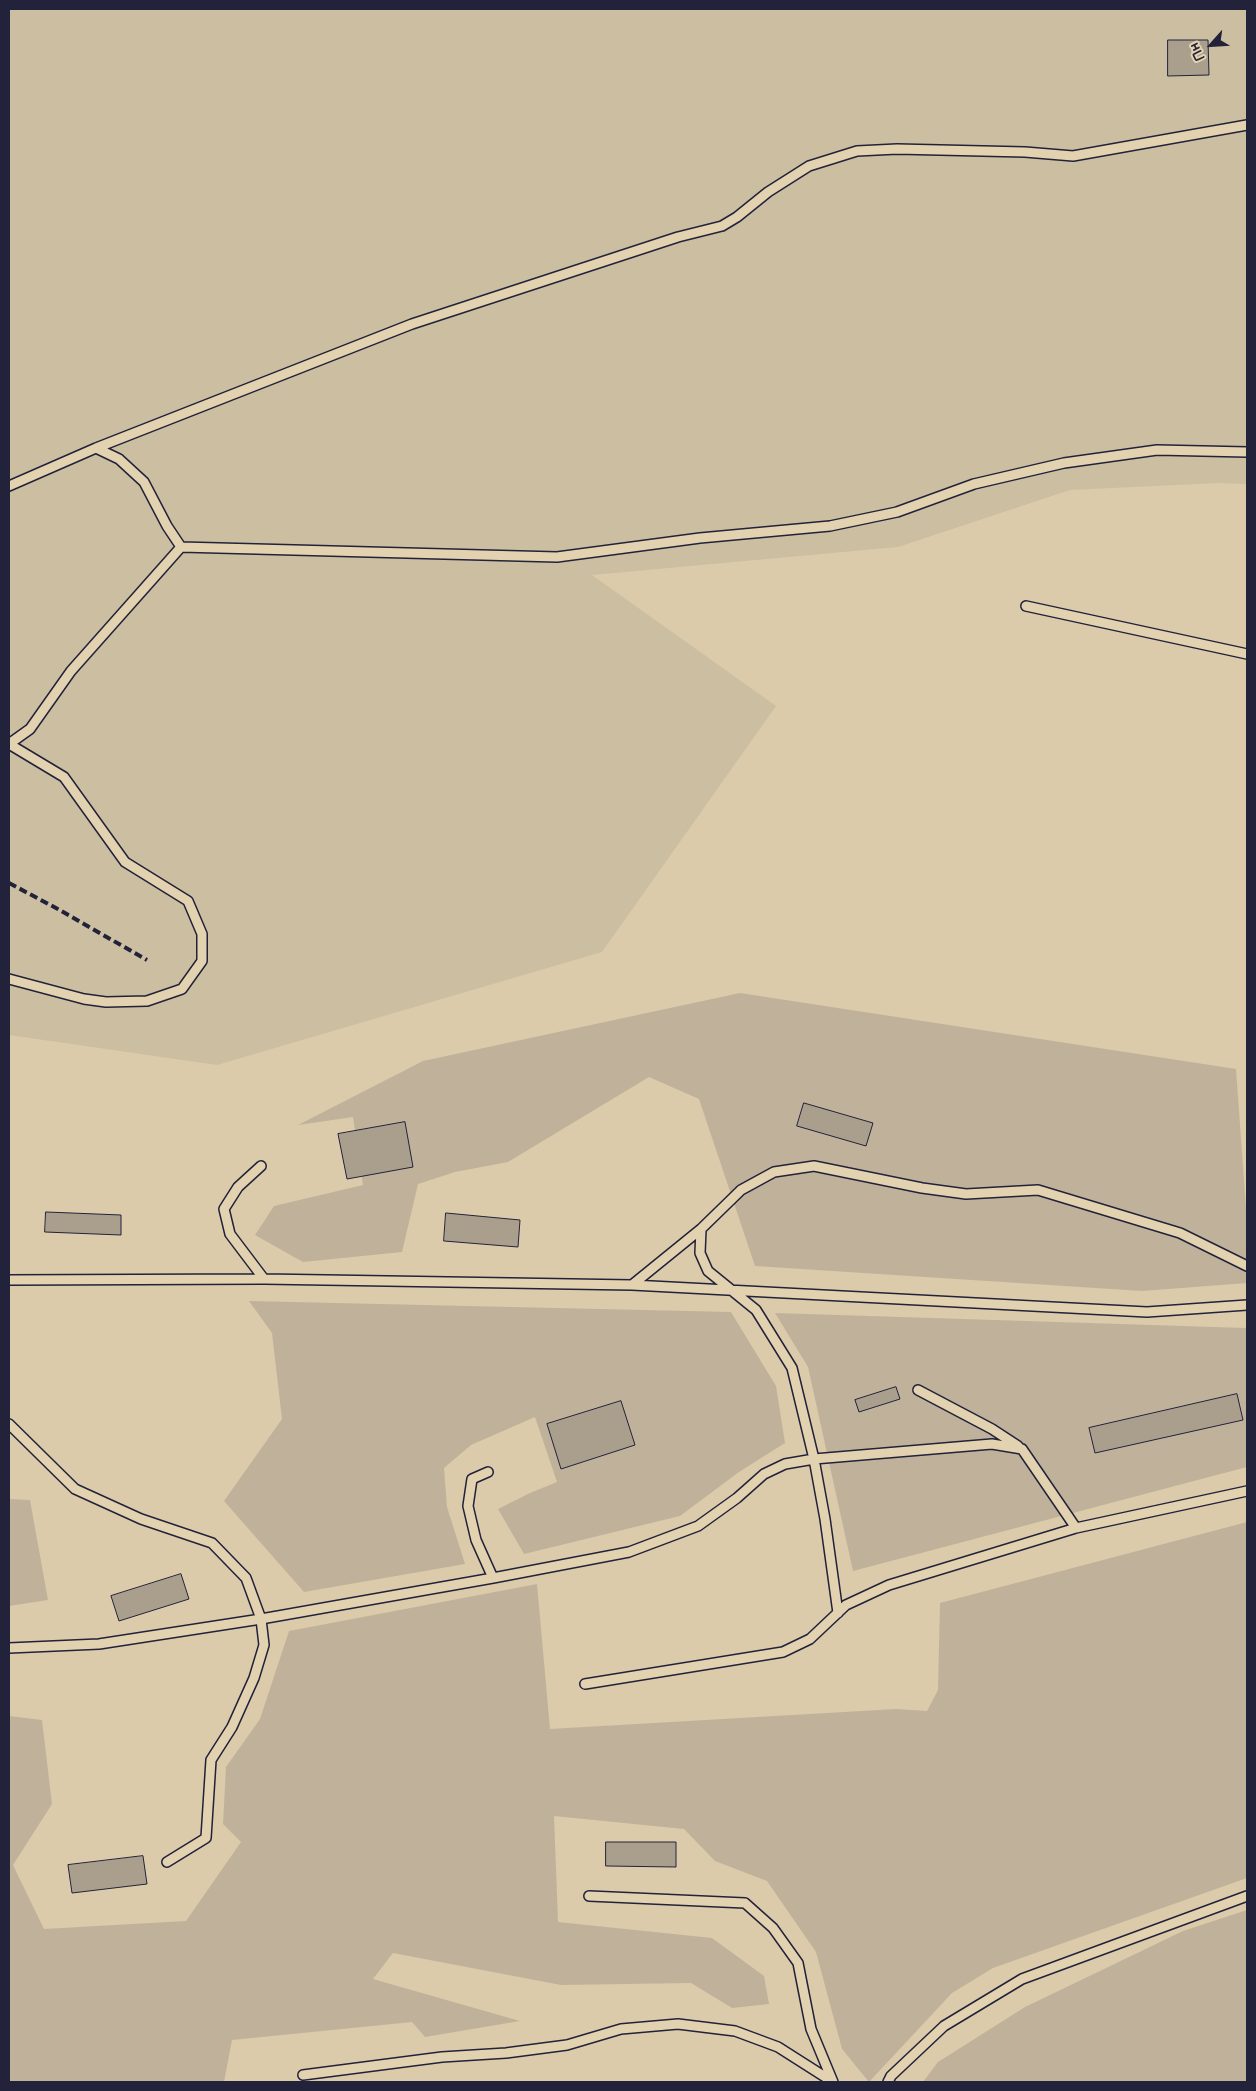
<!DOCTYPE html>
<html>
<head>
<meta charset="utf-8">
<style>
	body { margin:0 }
	#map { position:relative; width:1256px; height:2091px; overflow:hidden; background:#dbcbaa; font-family:"Balsamiq Sans",sans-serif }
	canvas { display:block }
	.frame { position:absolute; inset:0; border:10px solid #22223b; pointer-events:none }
	.north { position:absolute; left:1186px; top:20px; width:50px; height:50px; -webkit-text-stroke:4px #e3d2af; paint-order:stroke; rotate:244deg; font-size:14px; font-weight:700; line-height:20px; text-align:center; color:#22223b }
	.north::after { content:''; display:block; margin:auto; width:18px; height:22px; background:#22223b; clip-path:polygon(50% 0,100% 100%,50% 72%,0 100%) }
</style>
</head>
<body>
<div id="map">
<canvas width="1256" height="2091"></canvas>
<div class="frame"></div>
<div class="north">Пн</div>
</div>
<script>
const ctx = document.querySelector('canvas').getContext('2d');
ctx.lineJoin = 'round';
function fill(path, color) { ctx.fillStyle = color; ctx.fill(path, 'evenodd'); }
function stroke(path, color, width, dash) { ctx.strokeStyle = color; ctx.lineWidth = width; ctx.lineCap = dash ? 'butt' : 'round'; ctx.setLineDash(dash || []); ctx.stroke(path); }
const built = new Path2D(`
	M 9,9 L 1247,9 L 1247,484 L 1218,483 L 1070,490 L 898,547 L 592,575 L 776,706 L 602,952 L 217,1065 L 9,1035 Z`);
const green = new Path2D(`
	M 740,993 L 1236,1069 L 1247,1222 L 1247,1283 L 1142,1291 L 755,1266 L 699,1099 L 649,1077 L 508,1162 L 455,1172 L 418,1184 L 402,1252 L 303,1262 L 255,1235 L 274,1206 L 363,1185 L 353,1117 L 298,1125 L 423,1061 Z
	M 249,1301 L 731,1312 L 776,1386 L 785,1443 L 739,1472 L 680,1516 L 524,1554 L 498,1509 L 530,1493 L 557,1482 L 535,1417 L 471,1445 L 444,1468 L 447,1507 L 465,1564 L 304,1592 L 224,1501 L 282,1419 L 272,1333 Z
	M 775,1313 L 1246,1328 L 1247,1467 L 853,1571 L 808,1367 Z
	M 9,1499 L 30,1500 L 48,1600 L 9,1606 Z
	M 1247,1522 L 1247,1878 L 993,1968 L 952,1993 L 869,2082 L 842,2049 L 816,1952 L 767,1881 L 715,1861 L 684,1829 L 554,1816 L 558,1922 L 712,1938 L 764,1976 L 769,2004 L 732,2008 L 691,1983 L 561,1985 L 393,1953 L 373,1979 L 520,2021 L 425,2037 L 412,2022 L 232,2040 L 224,2082 L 9,2082 L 9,1716 L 42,1720 L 52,1804 L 13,1865 L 44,1929 L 186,1921 L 241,1842 L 223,1824 L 226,1767 L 260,1719 L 289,1631 L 537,1584 L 550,1729 L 896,1709 L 927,1711 L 938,1690 L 940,1603 Z
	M 1247,1910 L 1247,2082 L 923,2082 L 938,2062 L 1025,2007 L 1183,1931 Z`);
const building = new Path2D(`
	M 1168,40 L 1208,40 L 1209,75 L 1168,76 Z
	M 804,1103 L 873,1123 L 866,1146 L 797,1126 Z
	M 405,1122 L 413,1167 L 347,1179 L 338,1134 Z
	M 46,1212 L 121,1215 L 121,1235 L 45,1232 Z
	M 446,1213 L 520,1220 L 518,1247 L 444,1241 Z
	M 896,1387 L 900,1399 L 859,1412 L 855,1400 Z
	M 1237,1394 L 1243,1420 L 1095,1453 L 1089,1428 Z
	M 621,1401 L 635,1445 L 561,1469 L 547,1424 Z
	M 181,1574 L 189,1599 L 119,1621 L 111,1596 Z
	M 606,1842 L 676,1842 L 676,1867 L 606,1866 Z
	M 143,1856 L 147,1884 L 72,1893 L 68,1865 Z`);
const lane = new Path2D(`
	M 96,448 L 412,324 L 678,237 L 722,226 L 737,217 L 768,192 L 809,166 L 857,151 L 897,149 L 1025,152 L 1073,156 L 1247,125
	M 9,486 L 96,448 L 119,459 L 144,482 L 167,526 L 181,547 L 557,557 L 700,538 L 830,526 L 897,512 L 974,484 L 1064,463 L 1157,450 L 1247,452
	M 1026,606 L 1247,654
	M 9,744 L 64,777 L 125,862 L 188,901 L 202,934 L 202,961 L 182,989 L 147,1001 L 106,1002 L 84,999 L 9,979
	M 9,744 L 30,729 L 71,671 L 181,547
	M 261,1166 L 238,1187 L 224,1209 L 230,1234 L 264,1279
	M 701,1229 L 700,1253 L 708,1271 L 756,1310 L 792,1368 L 814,1459 L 992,1444 L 1022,1449 L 1076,1528
	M 9,1280 L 264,1279 L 632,1285 L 1147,1312 L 1247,1305
	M 632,1285 L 701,1229 L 741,1190 L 774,1172 L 814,1166 L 922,1188 L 966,1194 L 1038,1190 L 1180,1233 L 1247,1266
	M 918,1390 L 992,1429 L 1018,1446
	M 9,1424 L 75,1489 L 141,1519 L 212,1543 L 246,1578 L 261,1619 L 264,1645 L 254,1678 L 232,1727 L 211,1760 L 206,1838 L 167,1862
	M 488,1472 L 472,1479 L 468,1506 L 476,1540 L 493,1578 L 629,1552 L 698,1526 L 737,1498 L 764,1474 L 785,1464 L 814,1459 L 825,1519 L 838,1613
	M 9,1648 L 99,1644 L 261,1619 L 493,1578
	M 585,1684 L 783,1652 L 810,1639 L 846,1605 L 889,1585 L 1076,1528 L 1247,1491
	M 303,2075 L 442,2057 L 506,2053 L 567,2045 L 621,2029 L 678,2024 L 735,2031 L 778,2047 L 833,2082 L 811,2029 L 798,1963 L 773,1928 L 745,1903 L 589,1896
	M 888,2082 L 891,2076 L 944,2026 L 1022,1979 L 1247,1896`);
const rail = new Path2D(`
	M 9,883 L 56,908 L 147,960`);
fill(built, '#ccbea1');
fill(green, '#c0b29a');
fill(building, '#aa9f8d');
stroke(building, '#22223b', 1);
stroke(lane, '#22223b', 12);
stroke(lane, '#e3d2af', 9);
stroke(rail, '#22223b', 4, [8, 4]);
</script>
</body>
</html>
